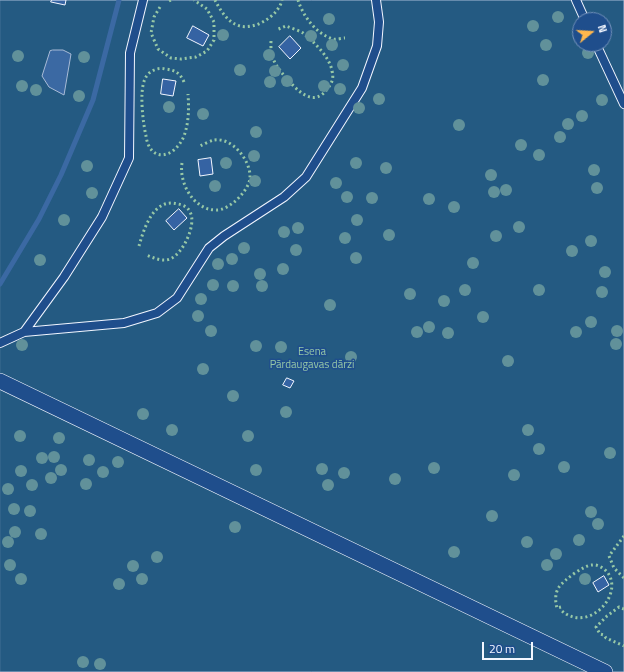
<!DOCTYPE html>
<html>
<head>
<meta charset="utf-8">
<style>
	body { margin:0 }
	#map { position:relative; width:624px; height:672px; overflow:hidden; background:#1f4e8c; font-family:"Titillium Web",sans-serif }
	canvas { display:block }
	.north { position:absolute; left:572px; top:12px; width:40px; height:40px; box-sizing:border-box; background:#1f4e8c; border:1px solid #7391ba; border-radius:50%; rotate:72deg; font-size:11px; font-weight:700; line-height:16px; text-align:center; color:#f2f6ff }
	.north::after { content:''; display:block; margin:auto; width:14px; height:18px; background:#ffb74d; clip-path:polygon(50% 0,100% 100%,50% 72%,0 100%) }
	.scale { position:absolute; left:482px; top:642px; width:51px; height:18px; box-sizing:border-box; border:2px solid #f2f6ff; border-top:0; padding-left:5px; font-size:12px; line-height:14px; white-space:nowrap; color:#f2f6ff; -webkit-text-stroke:3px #1f4e8c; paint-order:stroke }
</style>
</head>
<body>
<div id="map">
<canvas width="624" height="672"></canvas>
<div class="north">N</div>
<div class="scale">20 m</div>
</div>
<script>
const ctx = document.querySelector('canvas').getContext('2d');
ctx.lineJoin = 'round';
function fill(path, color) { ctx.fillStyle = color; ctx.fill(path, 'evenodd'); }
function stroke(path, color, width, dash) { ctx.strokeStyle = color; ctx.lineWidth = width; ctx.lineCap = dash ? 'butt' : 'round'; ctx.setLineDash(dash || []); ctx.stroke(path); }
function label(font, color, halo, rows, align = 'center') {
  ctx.font = font + ' "Titillium Web",sans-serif'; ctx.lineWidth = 3; ctx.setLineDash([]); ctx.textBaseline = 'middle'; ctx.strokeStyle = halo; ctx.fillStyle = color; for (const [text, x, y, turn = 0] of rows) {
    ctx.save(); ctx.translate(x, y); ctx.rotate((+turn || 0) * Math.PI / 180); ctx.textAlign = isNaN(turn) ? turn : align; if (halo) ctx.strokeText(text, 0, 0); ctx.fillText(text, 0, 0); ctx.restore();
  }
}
const green = new Path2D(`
	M 0,0 L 624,0 L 624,672 L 0,672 ZM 580,20 L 604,20 L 604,44 L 580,44 Z`);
const water = new Path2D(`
	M 53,50 L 63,50 L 71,54 L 64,95 L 49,87 L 42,76 L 50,51 Z`);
const stream = new Path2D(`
	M 0,284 L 39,219 L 61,175 L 93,100 L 119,0`);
const building = new Path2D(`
	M 52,0 L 66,0 L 65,5 L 51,2 Z
	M 193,26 L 209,35 L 203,46 L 187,38 Z
	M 290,36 L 301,48 L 290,59 L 279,47 Z
	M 163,79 L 176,81 L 173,96 L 161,94 Z
	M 211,158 L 213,174 L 200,176 L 198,160 Z
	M 179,209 L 187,218 L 174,230 L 166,221 Z
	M 287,378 L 294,381 L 290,388 L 283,385 Z
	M 604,576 L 609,585 L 598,592 L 593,583 Z`);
const lane = new Path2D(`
	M 576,0 L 585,20
	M 596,44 L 624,104
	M 24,332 L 124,323 L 157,313 L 177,298 L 209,248 L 224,236 L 284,197 L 306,177 L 362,88 L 377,46 L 379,22 L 376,0
	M 0,343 L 24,332 L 64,277 L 102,217 L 129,158 L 130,53 L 143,0`);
const street = new Path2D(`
	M 0,381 L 605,672`);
const hedge = new Path2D(`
	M 215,0 C 220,10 228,23 240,26 C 256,30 279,15 282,0
	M 298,0 C 303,16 316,34 333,39 C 336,40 342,38 345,38
	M 169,1 L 171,0
	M 160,7 L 154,17 L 151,33 L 158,49 L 171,58 L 181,59 L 196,57 L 207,51 L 214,40 L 214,22 L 207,9 L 194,0
	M 271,41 C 270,59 276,66 287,79 C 299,92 314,108 328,88 C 332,83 334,78 332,71 C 330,57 313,41 303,33 C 298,30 291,28 286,26 L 276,30
	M 184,82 C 180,73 175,70 165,69 C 158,67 148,71 145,79 C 139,91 143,123 146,136 C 150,164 175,158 184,136 C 189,122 189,108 188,94
	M 182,163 C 180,176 185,190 194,200 C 201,206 206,210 216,210 C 229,211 251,189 250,176 C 250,160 232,137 214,140 C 210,141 204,144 200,146
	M 139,246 C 144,228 154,197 178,204 C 183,205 188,207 190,212 C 197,224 183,254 170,259 C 162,262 154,258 146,255
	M 624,536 L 609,556 L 614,568 L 624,578
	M 561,607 L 557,608 C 555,601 555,593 559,587 C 564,580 584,565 592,565 C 598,564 605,569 608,573 C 624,597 586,634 561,610
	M 624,609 L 619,607 L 607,616 L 596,627 L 600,634 L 604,635 L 606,638 L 624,646`);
const trees = [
	[558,17],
	[329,19],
	[533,26],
	[223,35],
	[311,36],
	[332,45],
	[546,45],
	[588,53],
	[269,55],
	[18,56],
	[84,57],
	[343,65],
	[240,70],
	[275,71],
	[543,80],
	[287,81],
	[270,82],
	[22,86],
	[324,86],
	[340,89],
	[36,90],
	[79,96],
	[379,99],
	[602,100],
	[169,107],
	[359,108],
	[203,114],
	[582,116],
	[568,124],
	[459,125],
	[256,132],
	[560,137],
	[521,145],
	[539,155],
	[254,156],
	[226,163],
	[356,163],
	[87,166],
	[386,168],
	[594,170],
	[491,175],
	[255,181],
	[336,183],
	[215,186],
	[597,188],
	[506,190],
	[494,192],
	[92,193],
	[347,197],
	[372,198],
	[429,199],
	[454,207],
	[64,220],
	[357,220],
	[519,227],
	[298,228],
	[284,232],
	[389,235],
	[496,236],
	[345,238],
	[591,241],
	[244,248],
	[296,250],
	[572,251],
	[356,258],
	[232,259],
	[40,260],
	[473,263],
	[218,264],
	[283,269],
	[605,272],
	[260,274],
	[213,285],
	[233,286],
	[262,286],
	[465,290],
	[539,290],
	[602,292],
	[410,294],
	[201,299],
	[444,301],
	[330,305],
	[198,316],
	[483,317],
	[591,322],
	[429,327],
	[211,331],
	[617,331],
	[417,332],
	[576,332],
	[448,333],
	[616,344],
	[22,345],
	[256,346],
	[281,347],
	[351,357],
	[508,361],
	[203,369],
	[233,396],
	[286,412],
	[143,414],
	[172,430],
	[528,430],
	[20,436],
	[248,436],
	[59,438],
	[539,449],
	[610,453],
	[54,457],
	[42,458],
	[89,460],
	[118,462],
	[564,467],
	[434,468],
	[322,469],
	[61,470],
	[256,470],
	[21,471],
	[103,472],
	[344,473],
	[514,475],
	[51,478],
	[395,479],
	[86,484],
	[32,485],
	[328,485],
	[8,489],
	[14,509],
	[30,511],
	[591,512],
	[492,516],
	[598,524],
	[235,527],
	[15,532],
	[41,534],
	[579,540],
	[8,542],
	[527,542],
	[454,552],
	[556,554],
	[157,557],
	[10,565],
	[547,565],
	[133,566],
	[21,579],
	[142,579],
	[585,579],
	[119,584],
	[83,662],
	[100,664]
];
const parkNames = [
	["Esena",312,352],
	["Pārdaugavas dārzi",312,365]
];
fill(green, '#245a82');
stroke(green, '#a8bbd7', 1);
fill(water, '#3b69a3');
stroke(water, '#a8bbd7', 1);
stroke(stream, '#3b69a3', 5);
fill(building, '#3563a3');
stroke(building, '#f2f6ff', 1);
stroke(lane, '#f2f6ff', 10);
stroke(street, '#f2f6ff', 16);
stroke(lane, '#1f4e8c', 8);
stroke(street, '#1f4e8c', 15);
stroke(hedge, '#97c8a6', 3, [2, 3]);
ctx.fillStyle = '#61919a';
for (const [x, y] of trees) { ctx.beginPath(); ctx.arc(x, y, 6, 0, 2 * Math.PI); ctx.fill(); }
label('11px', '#97c8a6', '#1f4e8c', parkNames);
</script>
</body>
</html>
